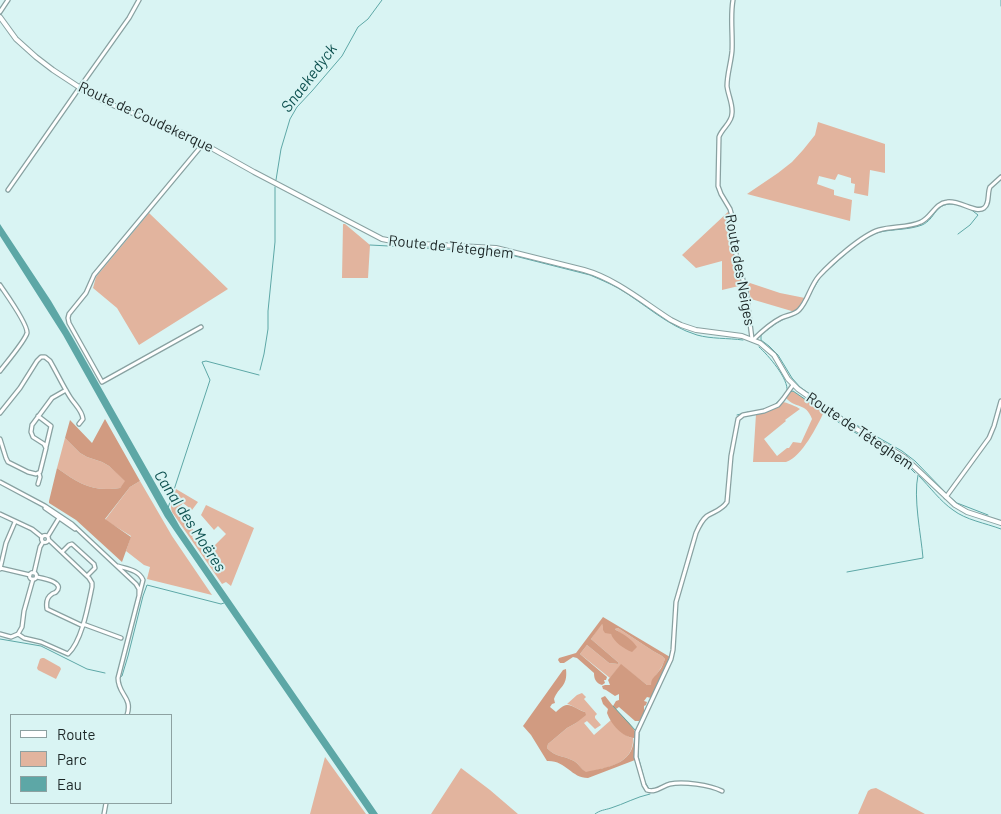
<!DOCTYPE html>
<html>
<head>
<meta charset="utf-8">
<style>
	body { margin:0 }
	#map { position:relative; width:1001px; height:814px; overflow:hidden; background:#d9f4f3; font-family:Barlow,sans-serif }
	canvas { display:block }
	.legend { position:absolute; left:10px; top:714px; width:162px; height:90px; box-sizing:border-box; background:#d9f4f3; border:1px solid #8da1a1; margin:0; padding:6px 9px; list-style:none; font-size:15px; color:#1b2525 }
	.legend li { display:flex; align-items:center; gap:10px; height:25px }
	.legend b { width:25px; border:1px solid #8da1a1 }
</style>
</head>
<body>
<div id="map">
<canvas width="1001" height="814"></canvas>
<ul class="legend">
<li><b style="height:6px;background:#fff"></b>Route</li>
<li><b style="height:14px;background:#e2b49e"></b>Parc</li>
<li><b style="height:14px;background:#5da7a6"></b>Eau</li>
</ul>
</div>
<script>
const ctx = document.querySelector('canvas').getContext('2d');
ctx.lineJoin = 'round';
function fill(path, color) { ctx.fillStyle = color; ctx.fill(path, 'evenodd'); }
function stroke(path, color, width, dash) { ctx.strokeStyle = color; ctx.lineWidth = width; ctx.lineCap = dash ? 'butt' : 'round'; ctx.setLineDash(dash || []); ctx.stroke(path); }
function label(font, color, halo, rows, align = 'center') {
  ctx.font = font + ' Barlow,sans-serif'; ctx.lineWidth = 4; ctx.setLineDash([]); ctx.textBaseline = 'middle'; ctx.strokeStyle = halo; ctx.fillStyle = color; for (const [text, x, y, turn = 0] of rows) {
    ctx.save(); ctx.translate(x, y); ctx.rotate((+turn || 0) * Math.PI / 180); ctx.textAlign = isNaN(turn) ? turn : align; if (halo) ctx.strokeText(text, 0, 0); ctx.fillText(text, 0, 0); ctx.restore();
  }
}
const green = new Path2D(`
	M 818,122 L 885,144 L 885,173 L 870,170 L 868,196 L 854,193 L 855,184 L 851,183 L 851,178 L 838,174 L 835,180 L 819,176 L 817,184 L 834,190 L 834,195 L 852,200 L 850,221 L 747,194 L 778,173 L 792,162 L 803,150 L 815,135 Z
	M 729,211 L 731,215 L 732,245 L 743,285 L 722,290 L 722,261 L 696,268 L 682,255 Z
	M 149,213 L 228,289 L 139,345 L 117,308 L 93,288 L 96,277 Z
	M 343,224 L 345,224 L 370,245 L 368,278 L 342,278 Z
	M 747,282 L 780,293 L 805,298 L 801,305 L 795,312 L 751,299 Z
	M 793,391 L 824,412 C 817,426 802,457 786,462 L 753,462 L 756,414 L 764,412 L 783,402 C 785,402 798,407 800,409 L 785,420 L 786,421 L 764,439 L 777,456 L 787,448 L 789,448 L 793,442 L 801,443 L 812,419 C 806,402 795,409 786,398 L 788,394 Z
	M 65,438 L 80,453 L 87,457 L 102,462 L 109,466 L 126,481 L 120,488 C 91,492 80,484 57,468 Z
	M 140,481 L 172,536 L 212,595 L 147,579 L 150,567 L 144,565 L 126,551 L 131,536 L 105,520 L 130,487 Z
	M 176,489 L 198,502 L 192,510 L 183,503 L 179,508 L 186,514 L 184,517 L 188,520 L 186,524 L 196,532 L 192,537 L 204,550 L 209,545 L 213,547 L 226,534 L 218,526 L 214,530 L 201,515 L 206,505 L 254,528 L 231,586 L 226,582 L 222,584 L 172,512 C 169,504 173,497 176,489 Z
	M 601,624 L 602,624 L 611,634 L 634,644 C 628,638 621,634 615,629 L 618,628 L 653,651 L 662,656 L 665,659 C 661,671 655,674 651,685 L 647,685 L 621,665 L 610,678 L 580,654 L 587,645 L 609,663 L 618,664 L 619,663 L 591,639 Z
	M 42,658 L 44,658 L 60,667 L 61,669 L 56,679 L 38,670 L 37,668 L 40,659 Z
	M 582,693 L 586,697 L 584,699 L 597,714 L 595,716 L 595,718 L 601,725 L 595,729 L 587,721 L 584,723 L 594,735 L 611,720 C 616,727 625,737 633,738 C 634,765 606,767 586,773 C 581,769 579,764 574,761 C 563,755 557,758 547,748 L 548,744 L 567,728 L 576,723 L 585,712 C 578,710 573,705 567,704 L 577,695 Z
	M 325,757 L 366,814 L 310,814 Z
	M 461,768 L 490,790 L 518,814 L 431,814 Z
	M 876,788 L 925,814 L 858,814 L 868,791 L 871,789 Z`);
const forest = new Path2D(`
	M 105,419 L 140,481 L 130,487 L 105,519 L 131,537 L 122,562 L 76,520 L 49,503 L 49,501 L 57,468 C 80,484 91,492 120,488 L 125,481 L 109,466 L 102,462 L 87,457 L 80,453 L 65,438 L 70,420 L 92,443 Z
	M 603,617 L 670,657 L 661,678 L 651,698 L 647,697 L 644,701 L 647,702 L 646,705 L 644,706 L 644,717 L 639,721 L 635,721 L 619,707 L 616,709 C 628,722 640,730 638,749 C 638,753 638,756 635,760 L 588,778 C 571,778 566,760 547,761 L 531,735 L 523,726 L 563,670 L 566,669 C 568,687 559,686 554,699 L 555,703 L 552,704 L 550,707 L 556,712 C 569,699 571,707 585,712 L 586,715 L 576,723 L 567,728 L 548,744 L 547,748 C 557,758 563,755 574,761 C 579,764 581,769 586,772 C 607,767 633,765 634,738 C 622,737 611,724 607,713 L 608,709 L 603,704 L 601,698 L 605,696 L 613,706 L 616,701 L 619,700 L 619,694 L 615,696 L 606,690 L 603,689 L 602,686 L 605,685 L 610,685 L 608,680 L 621,664 L 647,685 L 651,685 C 651,678 655,677 659,671 C 662,668 663,663 665,659 L 662,656 L 653,651 L 618,628 L 615,629 L 616,630 C 623,634 632,639 637,647 L 632,652 C 624,649 614,642 611,634 L 605,633 L 603,630 L 603,626 L 602,624 L 591,639 L 619,663 L 618,664 L 609,663 L 587,645 L 580,654 L 607,677 L 606,680 L 604,680 L 605,683 L 602,685 C 596,683 594,679 594,673 L 577,658 L 573,657 L 564,663 L 560,663 L 558,660 L 559,658 L 576,653 Z`);
const water = new Path2D(`
	M 0,224 L 51,301 L 74,340 L 180,527 L 378,814 L 369,814 L 165,517 L 63,335 L 0,236 Z`);
const stream = new Path2D(`
	M 1001,0 L 1001,6
	M 276,180 L 281,149 L 290,119 L 297,107 L 312,91 L 342,56 L 358,27 L 368,19 L 382,0
	M 958,234 L 970,225 L 978,215 L 969,208
	M 370,245 L 499,252 L 590,275 C 599,279 609,283 618,288 C 644,303 667,326 697,335 C 711,339 728,338 743,340
	M 823,274 C 838,262 861,237 880,232 C 893,229 909,230 922,225 C 936,219 934,203 953,204
	M 810,295 L 819,279
	M 807,301 C 799,317 796,313 782,320 C 775,323 769,329 762,334 L 761,336 L 761,340 L 769,346 L 778,355 L 792,378 L 800,387 L 844,418 L 902,451 L 915,461 L 946,493
	M 759,347 C 768,355 789,379 787,391
	M 260,370 L 264,354 L 268,329 L 268,311 L 275,242 L 275,187
	M 790,392 L 793,391 L 844,426 L 902,460 L 915,473
	M 762,410 L 774,405 L 782,398
	M 737,415 L 748,412
	M 919,476 C 930,487 940,501 953,510 C 966,520 985,523 1001,529
	M 950,497 L 957,503 L 988,515
	M 168,508 L 210,380 L 202,362 L 206,361 L 259,375
	M 847,572 L 923,558 C 921,534 913,498 918,475
	M 0,639 L 41,646 L 87,669 L 105,673
	M 120,677 L 122,676 L 128,656 L 143,596 L 147,585 L 221,604 L 224,603
	M 613,706 L 636,731
	M 639,734 L 638,756 L 645,782 L 649,789
	M 595,814 C 600,810 605,810 611,808 C 624,804 636,797 650,794`);
const minor = new Path2D(`
	M 733,0 C 730,17 733,34 732,51 C 731,63 727,74 727,86 C 728,95 733,104 732,113 C 732,123 722,128 719,137 L 718,186 L 721,194 L 730,209 L 732,216 L 733,243 L 746,291 L 752,339
	M 0,12 L 8,0
	M 8,190 L 80,87 L 129,18 L 139,0
	M 0,285 C 6,294 28,324 27,333 C 25,341 6,363 0,371
	M 201,327 L 102,382 L 69,323 L 68,318 L 69,314 L 86,293 L 94,275 L 203,144
	M 753,340 C 761,332 771,323 781,318 C 787,315 794,315 799,310 C 808,301 810,286 819,276 C 831,263 862,235 879,230 C 893,226 908,228 921,222 C 931,218 935,203 947,202 C 960,200 976,214 984,208 C 990,204 987,193 990,187 L 1001,177
	M 0,413 L 20,388 L 37,361 L 41,357 L 45,357 L 50,361 C 57,373 63,386 70,397 C 75,405 82,410 83,419 L 79,424
	M 38,416 L 51,426 L 46,447
	M 0,439 L 6,458 L 8,462 L 28,472 L 36,474 L 40,472 L 46,448 L 44,444 L 33,437 L 31,432 L 32,425 L 52,398 L 66,390
	M 0,482 L 45,506 L 72,524 L 136,584 L 139,589 L 139,596
	M 38,484 L 40,477 L 39,473
	M 946,497 L 989,438 L 994,426 L 1001,401
	M 45,508 L 75,529
	M 0,514 L 32,529 L 42,537
	M41.5 539a3.5 3.5 0 1 1 7 0a3.5 3.5 0 1 1-7 0Z
	M 48,536 L 59,518
	M 62,552 L 69,545 L 72,544 L 94,564 L 95,568 L 87,576
	M 118,566 C 127,569 139,570 143,580 L 118,678 C 118,695 133,697 127,715
	M 0,568 L 30,575
	M 0,569 L 6,543 L 15,522
	M29.5 576a3.5 3.5 0 1 1 7 0a3.5 3.5 0 1 1-7 0Z
	M 34,573 L 40,547 L 43,542
	M 37,577 C 42,578 66,582 56,592 C 55,593 53,593 52,594 C 47,597 46,603 47,609 L 83,626
	M 83,624 L 121,638
	M 0,634 L 11,637 L 18,634
	M 18,634 L 24,638 L 41,642 L 68,654 C 82,641 88,606 92,587 L 92,583 L 89,578 L 49,540
	M 18,634 L 22,627 L 24,611 L 33,579
	M 722,791 C 710,785 683,781 670,784 C 662,786 656,793 647,790 L 644,785 L 636,757 L 637,732 L 671,659 L 673,650 L 676,602 L 696,533 C 699,526 702,520 707,516 C 715,511 722,510 727,502 L 731,456 L 738,419 L 743,415 L 764,411 L 778,405 L 783,399 L 793,385
	M 104,814 L 106,803`);
const secondary = new Path2D(`
	M 0,17 L 16,39 L 36,57 L 53,70 L 91,95 L 110,104 L 188,135 L 254,172 L 382,239 L 402,243 L 496,248 L 584,270 C 616,279 643,302 671,320 L 681,325 L 696,330 L 742,336 L 760,343 L 774,355 L 788,379 L 798,389 L 848,424 L 904,457 L 955,505 L 967,512 L 1001,523`);
const streetNames = [
	["Route de Coudekerque",146,117,25],
	["Route de Téteghem",451,247,6],
	["Route des Neiges",740,270,80],
	["Route de Téteghem",860,431,34]
];
const waterNames = [
	["Snaekedyck",309,78,-53],
	["Canal des Moëres",190,521,57]
];
fill(green, '#e2b49e');
fill(forest, '#d19b81');
fill(water, '#5da7a6');
stroke(stream, '#5da7a6', 1);
stroke(minor, '#88a1a1', 5.5);
stroke(secondary, '#88a1a1', 6);
stroke(minor, '#fff', 3);
stroke(secondary, '#fff', 4);
label('15px', '#1b2525', '#d9f4f3', streetNames);
label('italic 16px', '#0e5150', '#d9f4f3', waterNames);
</script>
</body>
</html>
